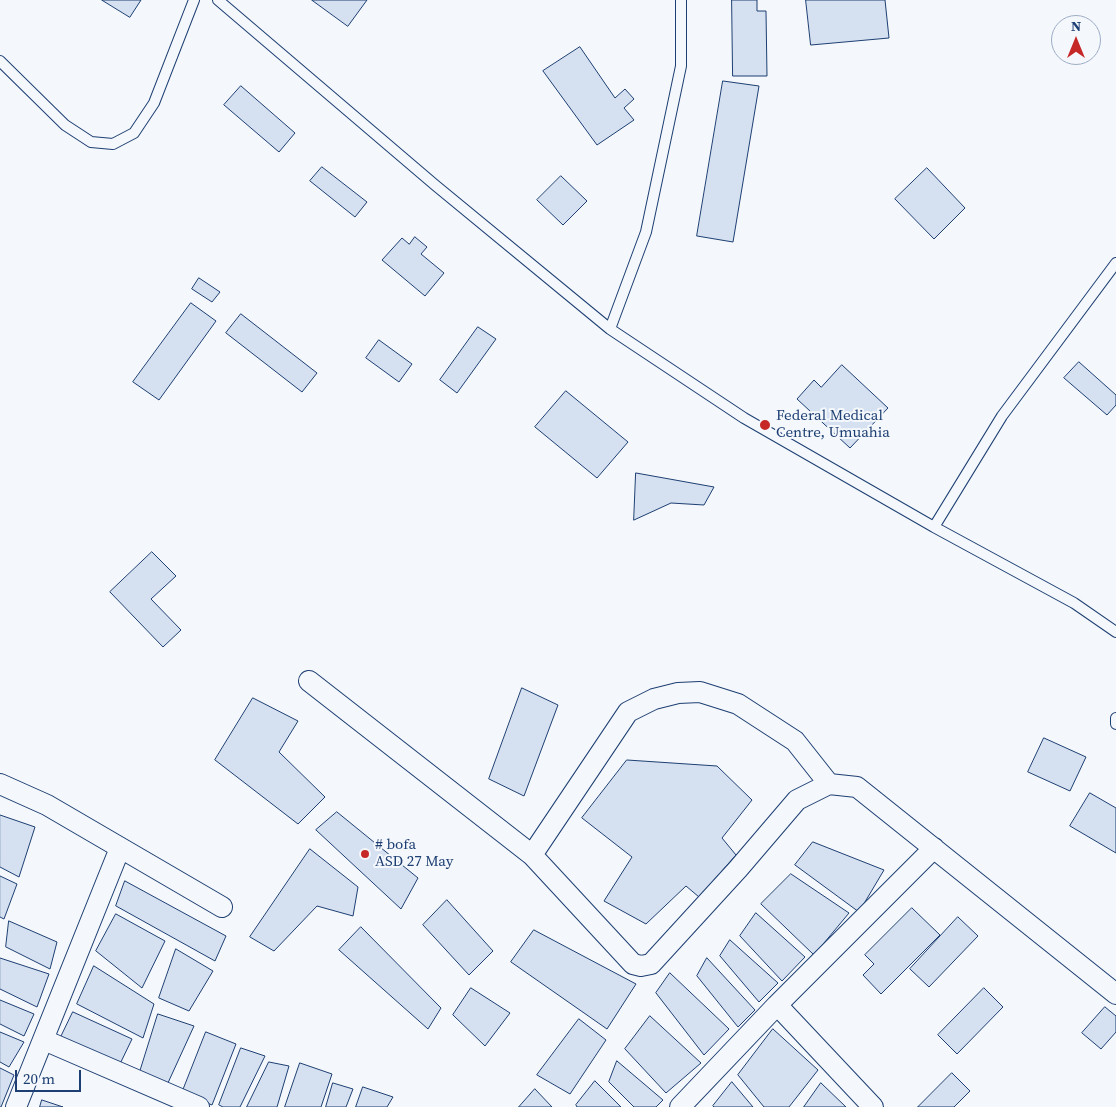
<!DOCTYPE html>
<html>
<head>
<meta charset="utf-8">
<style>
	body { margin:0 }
	#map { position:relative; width:1116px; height:1107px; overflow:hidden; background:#f4f7fb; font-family:"Source Serif 4",serif }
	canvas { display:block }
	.north { position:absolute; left:1051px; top:15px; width:50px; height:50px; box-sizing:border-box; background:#f4f7fb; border:1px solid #9eadc5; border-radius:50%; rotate:0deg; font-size:14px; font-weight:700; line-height:20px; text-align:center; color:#1d3f73 }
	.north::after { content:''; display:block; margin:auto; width:18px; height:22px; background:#c62828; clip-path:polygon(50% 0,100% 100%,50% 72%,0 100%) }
	.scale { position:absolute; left:15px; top:1070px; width:66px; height:22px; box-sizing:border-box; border:2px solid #1d3f73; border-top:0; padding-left:6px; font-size:15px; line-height:18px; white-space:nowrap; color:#1d3f73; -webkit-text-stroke:4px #f4f7fb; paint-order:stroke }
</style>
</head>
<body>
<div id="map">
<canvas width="1116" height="1107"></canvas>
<div class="north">N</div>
<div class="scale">20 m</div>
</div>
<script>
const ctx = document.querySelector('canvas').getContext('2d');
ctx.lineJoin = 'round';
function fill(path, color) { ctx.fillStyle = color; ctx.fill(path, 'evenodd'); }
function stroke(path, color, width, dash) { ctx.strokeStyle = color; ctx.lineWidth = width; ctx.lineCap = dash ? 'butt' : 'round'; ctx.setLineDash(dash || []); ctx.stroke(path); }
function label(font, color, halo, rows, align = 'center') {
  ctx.font = font + ' "Source Serif 4",serif'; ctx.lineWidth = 4; ctx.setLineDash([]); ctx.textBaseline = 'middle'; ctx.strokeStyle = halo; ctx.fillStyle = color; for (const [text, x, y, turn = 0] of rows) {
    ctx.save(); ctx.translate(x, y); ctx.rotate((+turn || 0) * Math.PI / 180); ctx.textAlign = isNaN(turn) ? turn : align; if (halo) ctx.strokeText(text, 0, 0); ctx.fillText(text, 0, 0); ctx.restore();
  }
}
const building = new Path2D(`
	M 102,0 L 141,0 L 130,17 Z
	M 312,0 L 367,0 L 348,26 Z
	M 732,0 L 757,0 L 757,11 L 766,11 L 767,76 L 733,76 Z
	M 806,0 L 885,0 L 889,38 L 811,45 Z
	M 580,47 L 615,98 L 625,89 L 634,99 L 624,108 L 634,120 L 597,145 L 543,71 Z
	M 723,81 L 759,86 L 733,242 L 697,236 Z
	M 241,86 L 295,133 L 279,152 L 224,105 Z
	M 322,167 L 367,202 L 355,217 L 310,181 Z
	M 927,168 L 965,208 L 934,239 L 895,199 Z
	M 561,176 L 587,201 L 563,225 L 537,200 Z
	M 415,237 L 427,247 L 421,254 L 444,273 L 425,296 L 382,260 L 402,238 L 409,244 Z
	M 199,278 L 220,292 L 212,302 L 192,289 Z
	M 191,303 L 216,321 L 159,400 L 133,382 Z
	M 241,314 L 317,373 L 302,392 L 226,333 Z
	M 478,327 L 496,339 L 457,393 L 440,380 Z
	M 379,340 L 412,364 L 399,382 L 366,358 Z
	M 1079,362 L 1116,395 L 1116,405 L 1107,415 L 1064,378 Z
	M 842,365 L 888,408 L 850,448 L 797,399 L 814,380 L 821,387 Z
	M 566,391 L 628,442 L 597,478 L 535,427 Z
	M 636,473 L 714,487 L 704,505 L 671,503 L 634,520 Z
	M 152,552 L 176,576 L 151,599 L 181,630 L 163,647 L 110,592 Z
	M 522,688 L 558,705 L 524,796 L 489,779 Z
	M 253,698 L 298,721 L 279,752 L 325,797 L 298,824 L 215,760 Z
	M 1044,738 L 1086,757 L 1070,791 L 1028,772 Z
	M 627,760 L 717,766 L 752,800 L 722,838 L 736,855 L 699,897 L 686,886 L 646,924 L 604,901 L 632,857 L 582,818 Z
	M 1090,793 L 1116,808 L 1116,853 L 1070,826 Z
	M 337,812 L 418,878 L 401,909 L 316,830 Z
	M 0,815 L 35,827 L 19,877 L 0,867 Z
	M 813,842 L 884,870 L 859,912 L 795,865 Z
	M 310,849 L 358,887 L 353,916 L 317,906 L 274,951 L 250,937 Z
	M 791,874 L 849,913 L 814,955 L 761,904 Z
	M 0,876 L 17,884 L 4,919 L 0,917 Z
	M 125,881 L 226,936 L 215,961 L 116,906 Z
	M 447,900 L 493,951 L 469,975 L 423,925 Z
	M 912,908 L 940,935 L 881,994 L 863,975 L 874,964 L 865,955 Z
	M 756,913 L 805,957 L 782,981 L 740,936 Z
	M 116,914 L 165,941 L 142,988 L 96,951 Z
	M 958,917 L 978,936 L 929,987 L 910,969 Z
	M 9,921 L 57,942 L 50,969 L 6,947 Z
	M 361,927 L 441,1008 L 428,1029 L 339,950 Z
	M 534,930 L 636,984 L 607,1029 L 511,962 Z
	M 730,940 L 778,983 L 759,1002 L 720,956 Z
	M 176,949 L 213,971 L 189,1011 L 159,998 Z
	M 0,958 L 49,974 L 37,1007 L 0,989 Z
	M 707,958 L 755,1010 L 738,1027 L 697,976 Z
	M 94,966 L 154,1004 L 143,1038 L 77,1004 Z
	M 670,973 L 729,1029 L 704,1055 L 656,993 Z
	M 471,988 L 510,1013 L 485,1046 L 453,1015 Z
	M 984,988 L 1003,1007 L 957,1054 L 938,1035 Z
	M 0,1000 L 34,1014 L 24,1036 L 0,1024 Z
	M 1105,1007 L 1116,1016 L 1116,1032 L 1101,1049 L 1082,1033 Z
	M 73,1012 L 132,1039 L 119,1066 L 60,1039 Z
	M 158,1014 L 194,1026 L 167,1085 L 139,1075 Z
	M 650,1016 L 701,1063 L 666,1093 L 625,1049 Z
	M 579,1019 L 606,1040 L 570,1094 L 537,1075 Z
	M 773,1029 L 818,1070 L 789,1107 L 764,1107 L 738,1075 Z
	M 0,1032 L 24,1042 L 9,1067 L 0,1062 Z
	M 206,1032 L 236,1044 L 212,1105 L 182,1093 Z
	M 241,1048 L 265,1056 L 240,1107 L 223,1107 L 219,1105 Z
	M 617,1061 L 663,1100 L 656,1107 L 634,1107 L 609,1082 Z
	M 269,1062 L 289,1066 L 277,1107 L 247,1107 Z
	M 300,1063 L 332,1074 L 321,1107 L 285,1107 Z
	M 0,1068 L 14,1075 L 1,1107 L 0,1107 Z
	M 952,1073 L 970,1091 L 954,1107 L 918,1107 Z
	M 595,1081 L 621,1107 L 577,1107 L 576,1105 Z
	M 732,1082 L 753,1107 L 714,1107 L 713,1106 Z
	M 333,1083 L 353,1089 L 346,1107 L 326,1107 Z
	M 821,1083 L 846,1107 L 804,1107 Z
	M 363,1087 L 393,1097 L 387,1107 L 356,1107 Z
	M 535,1089 L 552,1107 L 519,1107 Z
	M 42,1100 L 63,1107 L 40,1107 Z`);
const lane = new Path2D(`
	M 218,0 L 435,185 L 610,329 L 744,418 L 934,527 L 1074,603 L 1116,632
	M 0,61 L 65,125 L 91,142 L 113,144 L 134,133 L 154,103 L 194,0
	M 610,329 L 646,232 L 681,66 L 681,0
	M 934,527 L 1002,416 L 1116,263
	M 1116,718 L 1116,724`);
const street = new Path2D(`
	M 309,681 L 532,855 L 633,964 L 641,966 L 651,964 L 738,869 L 797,800 L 829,784 L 857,787 L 1116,994
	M 0,784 L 47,805 L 222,907
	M 532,855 L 628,712 L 654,699 L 678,693 L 700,692 L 738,704 L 795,741 L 829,784
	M 777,1005 L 873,1107
	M 44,1040 L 199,1107
	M 16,1107 L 120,848
	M 680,1107 L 777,1005 L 934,848`);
const markers = [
	[765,425,6,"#c62828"],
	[365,854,5,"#c62828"]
];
const poiNames = [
	["Federal Medical",776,416],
	["Centre, Umuahia",776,433],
	["# bofa",375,845],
	["ASD 27 May",375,862]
];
fill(building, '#d5e0f0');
stroke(building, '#1d3f73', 1);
stroke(lane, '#1d3f73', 12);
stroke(street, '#1d3f73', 22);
stroke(lane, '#f4f7fb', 10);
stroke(street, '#f4f7fb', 20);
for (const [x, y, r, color] of markers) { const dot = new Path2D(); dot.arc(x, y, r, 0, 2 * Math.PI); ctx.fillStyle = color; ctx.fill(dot); stroke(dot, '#f4f7fb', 2); }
label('15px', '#1d3f73', '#f4f7fb', poiNames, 'left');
</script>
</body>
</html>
